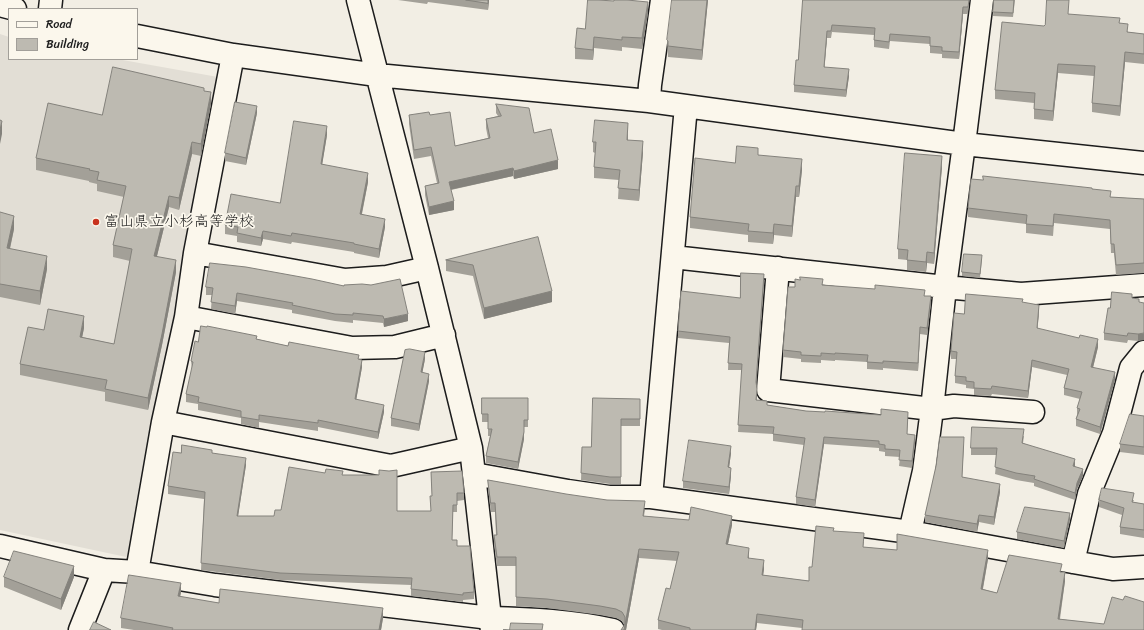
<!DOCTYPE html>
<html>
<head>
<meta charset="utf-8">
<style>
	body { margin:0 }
	#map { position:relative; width:1144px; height:630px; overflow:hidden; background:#f2eee4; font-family:Sriracha,sans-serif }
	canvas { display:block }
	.legend { position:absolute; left:8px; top:8px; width:130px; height:52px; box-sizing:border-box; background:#fbf7ec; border:1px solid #a29f99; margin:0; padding:5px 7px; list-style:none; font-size:12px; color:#1c1c1c }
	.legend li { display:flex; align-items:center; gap:8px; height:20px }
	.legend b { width:20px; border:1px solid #a29f99 }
</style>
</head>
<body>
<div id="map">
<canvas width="1144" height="630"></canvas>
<ul class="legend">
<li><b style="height:5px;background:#fbf7ec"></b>Road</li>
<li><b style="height:11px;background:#bdbab1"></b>Building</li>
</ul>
</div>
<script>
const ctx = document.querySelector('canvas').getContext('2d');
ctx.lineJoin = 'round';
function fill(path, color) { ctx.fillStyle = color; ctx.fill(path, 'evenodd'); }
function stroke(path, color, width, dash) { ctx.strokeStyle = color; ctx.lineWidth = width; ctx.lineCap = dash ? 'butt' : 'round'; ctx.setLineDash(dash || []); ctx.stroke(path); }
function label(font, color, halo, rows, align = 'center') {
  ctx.font = font + ' Sriracha,"Klee One",sans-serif'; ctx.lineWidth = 3.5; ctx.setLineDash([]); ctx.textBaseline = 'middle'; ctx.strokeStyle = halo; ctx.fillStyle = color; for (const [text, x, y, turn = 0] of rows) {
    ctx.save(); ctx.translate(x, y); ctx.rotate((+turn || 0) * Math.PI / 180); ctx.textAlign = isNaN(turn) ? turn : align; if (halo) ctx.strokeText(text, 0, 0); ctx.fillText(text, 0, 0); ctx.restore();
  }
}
const built = new Path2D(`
	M 0,34 L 9,37 L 9,59 L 117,59 L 218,77 L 131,558 L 0,530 Z`);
const minor = new Path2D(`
	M 0,5 L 15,9
	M 50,9 L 51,0
	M 137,36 L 233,55 L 377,75 L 649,101 L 964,144 L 1144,163
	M 649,101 L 650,85 L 662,0
	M 195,253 L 345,280 L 387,277 L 427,268
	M 673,257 L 945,287 L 1021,294 L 1144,285
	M 778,268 L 768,390 L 932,409 L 954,406 L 1033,412
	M 186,317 L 352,348 L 395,347 L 444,335
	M 163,422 L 391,466 L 471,448
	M 474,474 L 568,491 L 609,497 L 651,497 L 910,532 L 1073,562 L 1113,569 L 1144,567
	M 651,497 L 686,106
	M 910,532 L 924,471 L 932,409 L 945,287 L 964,144 L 982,0
	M 0,546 L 104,570 L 137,572 L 215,585 L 490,618 L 471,448 L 427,268 L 358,0
	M 1073,562 L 1089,494 L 1114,433 L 1131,368 L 1144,352
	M 137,572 L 163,422 L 186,317 L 195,253 L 233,55
	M 80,630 L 104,570`);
const major = new Path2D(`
	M 492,630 L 490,618 C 532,619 572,621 613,630`);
const wall = new Path2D(`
	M 398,0 L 489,0 L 488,10 L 428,2 L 427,4 Z
	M 708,0 L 702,60 L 668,57 L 667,40 Z
	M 803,0 L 969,0 L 968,14 L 963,14 L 959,59 L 942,58 L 942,54 L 930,53 L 930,44 L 890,41 L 889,49 L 874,47 L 874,35 L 832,32 L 831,38 L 827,38 L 824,67 L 849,76 L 846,97 L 794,92 L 794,85 L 798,60 Z
	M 994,0 L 1015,0 L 1013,17 L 993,16 Z
	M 648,13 L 642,49 L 622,47 L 622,51 L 594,48 L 593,60 L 575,59 L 575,48 L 585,29 Z
	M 1068,14 L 1120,23 L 1128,32 L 1144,34 L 1144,64 L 1125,62 L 1120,116 L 1092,112 L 1092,103 L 1094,76 L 1058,73 L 1053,121 L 1034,119 L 1034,103 L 995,99 L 995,90 L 1045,25 Z
	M 204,91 L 211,104 L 201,156 L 192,154 L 179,210 L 169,207 L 157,256 L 176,272 L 162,345 L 148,410 L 105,401 L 105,392 L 20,375 L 20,364 L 44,330 L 84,328 L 82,337 L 114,344 L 130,261 L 113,257 L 113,245 L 124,197 L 97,191 L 97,184 L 89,182 L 89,181 L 36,170 L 36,158 L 102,115 Z
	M 496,104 L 534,133 L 558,169 L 514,179 L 513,176 L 451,190 L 454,210 L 429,215 L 425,195 L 425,186 L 437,183 L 431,156 L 414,159 L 409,124 L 409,115 L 430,115 L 455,146 L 488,138 L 486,128 L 486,119 L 498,116 L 496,113 Z
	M 257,113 L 246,165 L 225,161 L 225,153 Z
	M 628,134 L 628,140 L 643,152 L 639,201 L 618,199 L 619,180 L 594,178 L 594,167 L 595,153 L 593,152 L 593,142 Z
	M 327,135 L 322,164 L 368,182 L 362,214 L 385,227 L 379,258 L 354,253 L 354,252 L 292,242 L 291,244 L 263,239 L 261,246 L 237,242 L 237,236 L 225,234 L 225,225 L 280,203 Z
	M 758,155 L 802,170 L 799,197 L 796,197 L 792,237 L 774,235 L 773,244 L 748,242 L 748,235 L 690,228 L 690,217 L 735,163 Z
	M 942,166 L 934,264 L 927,263 L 926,272 L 907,270 L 907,260 L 898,259 L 898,249 Z
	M 1092,189 L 1111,197 L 1144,199 L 1144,273 L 1116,275 L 1114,253 L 1111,253 L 1110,229 L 1054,223 L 1053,236 L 1026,233 L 1026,224 L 968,217 L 968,208 Z
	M 0,212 L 14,229 L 10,249 L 47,269 L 40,305 L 0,297 Z
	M 538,237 L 552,302 L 484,319 L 473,276 L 446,271 L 446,260 Z
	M 982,259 L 980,278 L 962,276 L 962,272 Z
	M 246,267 L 408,321 L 384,327 L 383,323 L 353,320 L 353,323 L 335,321 L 292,313 L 292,310 L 237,301 L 235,314 L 211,309 L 212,295 L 206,295 L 206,287 Z
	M 764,281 L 756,384 L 757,400 L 767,405 L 806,411 L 908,419 L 907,434 L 915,442 L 912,468 L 899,466 L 900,457 L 885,456 L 885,452 L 879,451 L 879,448 L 824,444 L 815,507 L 796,504 L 796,497 L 804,445 L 773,441 L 773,434 L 738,432 L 742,370 L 728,370 L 729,343 L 678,338 L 678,331 L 740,298 Z
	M 823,285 L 925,296 L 931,303 L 927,335 L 920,334 L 918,371 L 883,368 L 883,370 L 867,369 L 867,362 L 835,360 L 835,361 L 821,360 L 821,363 L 801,362 L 801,359 L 783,357 L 783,350 L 795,287 Z
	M 1132,298 L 1139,299 L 1138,341 L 1128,340 L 1127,343 L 1104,340 L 1104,333 L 1110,308 Z
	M 1023,303 L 1039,312 L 1037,328 L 1098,347 L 1093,368 L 1115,380 L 1100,434 L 1076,426 L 1076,419 L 1077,415 L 1077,408 L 1080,399 L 1064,395 L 1064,388 L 1067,375 L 1032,367 L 1028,398 L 992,394 L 991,396 L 974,395 L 974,389 L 966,388 L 966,385 L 955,383 L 955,376 L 957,359 L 951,359 L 951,351 L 964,314 Z
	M 257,339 L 288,346 L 359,359 L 362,367 L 356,400 L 384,412 L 378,439 L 318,427 L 318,431 L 259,422 L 259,428 L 241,424 L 241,418 L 198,410 L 198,404 L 186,402 L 186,394 L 192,369 L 191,361 L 198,342 Z
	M 425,359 L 422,373 L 429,381 L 419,431 L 391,426 L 391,418 Z
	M 482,398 L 528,398 L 528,427 L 524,427 L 524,439 L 518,469 L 486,463 L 486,456 L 490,436 L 488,436 L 488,422 L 482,422 Z
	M 640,399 L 640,426 L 621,426 L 621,484 L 610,484 L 581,480 L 582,447 L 591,447 Z
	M 1144,416 L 1144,455 L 1120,452 L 1120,444 Z
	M 1024,436 L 1023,443 L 1075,466 L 1083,476 L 1077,489 L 1075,500 L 1034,486 L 1034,483 L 1016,480 L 995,474 L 997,455 L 971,455 L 971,448 Z
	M 964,445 L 962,477 L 1000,492 L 994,525 L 979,522 L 977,532 L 925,522 L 925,515 Z
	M 181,453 L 212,453 L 246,465 L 238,516 L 274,516 L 325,473 L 343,475 L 397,511 L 431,511 L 430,496 L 432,496 L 431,472 L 464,493 L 464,500 L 457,501 L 457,512 L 453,512 L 452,540 L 457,546 L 474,592 L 474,599 L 463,600 L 463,602 L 411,596 L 411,585 L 280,580 L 201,570 L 204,499 L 168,494 L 168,486 Z
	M 731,453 L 729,468 L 731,475 L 729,494 L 683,488 L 683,481 Z
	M 488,480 L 645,510 L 644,516 L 732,525 L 728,544 L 749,557 L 749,559 L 764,569 L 763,575 L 809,581 L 812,567 L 834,531 L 864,542 L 863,547 L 988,559 L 983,589 L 997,593 L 1062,572 L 1065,581 L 1060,619 L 1144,630 L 802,628 L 757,623 L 756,630 L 662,630 L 658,629 L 658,620 L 670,589 L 677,561 L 639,558 L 626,630 L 622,630 L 624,625 L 622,621 L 616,618 L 600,615 L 547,608 L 516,606 L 516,566 L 497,566 L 494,544 L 494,535 L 496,535 L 495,512 L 491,512 L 488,489 Z
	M 1099,500 L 1134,500 L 1133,502 L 1144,504 L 1144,538 L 1120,534 L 1120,527 L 1122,515 L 1099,507 Z
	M 1070,519 L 1064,548 L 1017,539 L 1017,532 Z
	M 4,577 L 74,577 L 61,610 L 4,587 Z
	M 181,592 L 180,597 L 219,603 L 383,618 L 381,630 L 134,630 L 121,628 L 121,618 Z`);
const shadedWall = new Path2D(`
	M 488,0 L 489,0 L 488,10 Z
	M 707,0 L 708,0 L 702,60 L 702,50 Z
	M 648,2 L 648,13 L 642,49 L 642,38 Z
	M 963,7 L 963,14 L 959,59 L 959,52 Z
	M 827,31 L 827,38 L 824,74 L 824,67 Z
	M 594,37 L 594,48 L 593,60 L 593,50 Z
	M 1125,52 L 1125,62 L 1120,116 L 1120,106 Z
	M 1058,64 L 1058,73 L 1053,121 L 1053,111 Z
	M 849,69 L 849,76 L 846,97 L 846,90 Z
	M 211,92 L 211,104 L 201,156 L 201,144 Z
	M 257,106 L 257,113 L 246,165 L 246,158 Z
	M 2,121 L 2,134 L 0,144 L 0,130 Z
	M 628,123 L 628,134 L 627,150 L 627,140 Z
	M 327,126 L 327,135 L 321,172 L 321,164 Z
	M 643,141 L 643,152 L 639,201 L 639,190 Z
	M 192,142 L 192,154 L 179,210 L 179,198 Z
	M 942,156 L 942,166 L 934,264 L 934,253 Z
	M 802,159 L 802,170 L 799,197 L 799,186 Z
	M 558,160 L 558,169 L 514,179 L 514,171 Z
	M 513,168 L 513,176 L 449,190 L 449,182 Z
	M 368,173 L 368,182 L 360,222 L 360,214 Z
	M 796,186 L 796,197 L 792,237 L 792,226 Z
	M 169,196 L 169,207 L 154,268 L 154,256 Z
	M 454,201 L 454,210 L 429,215 L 429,207 Z
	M 14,216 L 14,229 L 7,261 L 7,248 Z
	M 385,219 L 385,227 L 379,258 L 379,249 Z
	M 774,224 L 774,235 L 773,244 L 773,233 Z
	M 263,231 L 263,239 L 261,246 L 261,238 Z
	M 927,252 L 927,263 L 926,272 L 926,262 Z
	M 47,256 L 47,269 L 40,305 L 40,291 Z
	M 176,260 L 176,272 L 162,345 L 148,410 L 148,398 Z
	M 764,274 L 764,281 L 756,389 L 756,382 Z
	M 552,291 L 552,302 L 484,319 L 484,308 Z
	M 237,293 L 237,301 L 235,314 L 235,306 Z
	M 931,296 L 931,303 L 927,335 L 927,328 Z
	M 1039,305 L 1039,312 L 1037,335 L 1037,328 Z
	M 408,314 L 408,321 L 384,327 L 384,319 Z
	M 84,316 L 84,328 L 80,348 L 80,337 Z
	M 920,327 L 920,334 L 918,371 L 918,363 Z
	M 1144,333 L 1144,340 L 1138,341 L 1138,334 Z
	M 1098,339 L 1098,347 L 1091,375 L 1091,367 Z
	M 425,352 L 425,359 L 421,380 L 421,372 Z
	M 362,360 L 362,367 L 355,407 L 355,399 Z
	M 1032,360 L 1032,367 L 1028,398 L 1028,391 Z
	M 1115,372 L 1115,380 L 1100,434 L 1100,427 Z
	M 429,374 L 429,381 L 419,431 L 419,424 Z
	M 384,405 L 384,412 L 378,439 L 378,432 Z
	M 524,432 L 524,439 L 518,469 L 518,462 Z
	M 915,435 L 915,442 L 912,468 L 912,461 Z
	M 824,437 L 824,444 L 815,507 L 815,500 Z
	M 731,446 L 731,453 L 728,475 L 728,467 Z
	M 246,458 L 246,465 L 237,523 L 237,516 Z
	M 1075,459 L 1075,466 L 1073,473 L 1073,466 Z
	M 731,468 L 731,475 L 729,494 L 729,487 Z
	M 1083,469 L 1083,476 L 1077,489 L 1075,500 L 1075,493 L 1077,483 Z
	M 1000,484 L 1000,492 L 994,525 L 994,517 Z
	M 1070,513 L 1070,519 L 1064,548 L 1064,541 Z
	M 979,515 L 979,522 L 977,532 L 977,524 Z
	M 732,516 L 732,525 L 726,553 L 726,544 Z
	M 749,548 L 749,557 L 748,567 L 748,558 Z
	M 639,549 L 639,558 L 626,630 L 624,630 Z
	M 988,550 L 988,559 L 981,598 L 981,589 Z
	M 764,560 L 764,569 L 762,584 L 762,575 Z
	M 74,566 L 74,577 L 61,610 L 61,599 Z
	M 1065,572 L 1065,581 L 1058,628 L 1058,619 Z
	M 181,583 L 181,592 L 178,606 L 178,596 Z
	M 383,608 L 383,618 L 381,630 L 379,630 Z
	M 757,614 L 757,623 L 756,630 L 755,630 Z`);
const building = new Path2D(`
	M 466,0 L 488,0 L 488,3 Z
	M 588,0 L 598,0 L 614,1 L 614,0 L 627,0 L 648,2 L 642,38 L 622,37 L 622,40 L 594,37 L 593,50 L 575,48 L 577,28 L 585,29 Z
	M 672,0 L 707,0 L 702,50 L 668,46 L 668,41 L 667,40 Z
	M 803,0 L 969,0 L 968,7 L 963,7 L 959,52 L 942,51 L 942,47 L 930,46 L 930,37 L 890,34 L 889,42 L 874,40 L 875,28 L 832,25 L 831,31 L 827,31 L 824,67 L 849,69 L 846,90 L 794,85 L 796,60 L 798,60 Z
	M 994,0 L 1014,0 L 1013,13 L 993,12 Z
	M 1047,0 L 1069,0 L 1068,14 L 1120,18 L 1119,23 L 1128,24 L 1127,32 L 1144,34 L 1144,54 L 1125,52 L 1120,106 L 1092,103 L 1095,66 L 1058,64 L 1053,111 L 1034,109 L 1035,93 L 995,90 L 1002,22 L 1044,26 L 1045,25 Z
	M 113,67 L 204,88 L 204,91 L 211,92 L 201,144 L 192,142 L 179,198 L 169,196 L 154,256 L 176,260 L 162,334 L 148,398 L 105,389 L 107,380 L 20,364 L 28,327 L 44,330 L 48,309 L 84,316 L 80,337 L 114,344 L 132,249 L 113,245 L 126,186 L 97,180 L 99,172 L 89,170 L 90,169 L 36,158 L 48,103 L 102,115 Z
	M 235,102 L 257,106 L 246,158 L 225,153 Z
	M 496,104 L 529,108 L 534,133 L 551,129 L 558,160 L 514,171 L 513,168 L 449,182 L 454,201 L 429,207 L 425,186 L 439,183 L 431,147 L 414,150 L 409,115 L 429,112 L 430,115 L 450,112 L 455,146 L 490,138 L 486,119 L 501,116 Z
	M 0,120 L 2,121 L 0,130 Z
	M 595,120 L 628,123 L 627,140 L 643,141 L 639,190 L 618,188 L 620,170 L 594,167 L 596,142 L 593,142 Z
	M 294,121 L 327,126 L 321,164 L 368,173 L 360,214 L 385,219 L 379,249 L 354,244 L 354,243 L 292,233 L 291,236 L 263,231 L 261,238 L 237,233 L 238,227 L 225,225 L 231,194 L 280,203 Z
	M 737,146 L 758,148 L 758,155 L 802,159 L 799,186 L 796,186 L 792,226 L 774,224 L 773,233 L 748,231 L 749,224 L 690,217 L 695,158 L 735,163 Z
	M 905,153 L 942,156 L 934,253 L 927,252 L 926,262 L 907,260 L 908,250 L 898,249 Z
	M 983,176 L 1092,188 L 1092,189 L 1111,191 L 1110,197 L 1144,199 L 1144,263 L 1116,265 L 1114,244 L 1111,244 L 1110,220 L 1054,214 L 1053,226 L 1026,224 L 1027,215 L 968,208 L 971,179 L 983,180 Z
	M 0,212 L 14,216 L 7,248 L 47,256 L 40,291 L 0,284 Z
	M 538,237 L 552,291 L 484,308 L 473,265 L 446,260 Z
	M 964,254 L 982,255 L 980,274 L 962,272 Z
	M 210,263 L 246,267 L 312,279 L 344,286 L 344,285 L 362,284 L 371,285 L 400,279 L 408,314 L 384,319 L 383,316 L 353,313 L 353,315 L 335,314 L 292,305 L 293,303 L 237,293 L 235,306 L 211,302 L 213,288 L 206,287 Z
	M 741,273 L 764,274 L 756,382 L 757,389 L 756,400 L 767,401 L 767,405 L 806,411 L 825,412 L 825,411 L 881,415 L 881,409 L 908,412 L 907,434 L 915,435 L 912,461 L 899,460 L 900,450 L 885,449 L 885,445 L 879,444 L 879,441 L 824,437 L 815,500 L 796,497 L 805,438 L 773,434 L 774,427 L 738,425 L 742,364 L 728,363 L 730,337 L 678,331 L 681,291 L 740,298 Z
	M 800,277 L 823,279 L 822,285 L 875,289 L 875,285 L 925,290 L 924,296 L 931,296 L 927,328 L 920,327 L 918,363 L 883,361 L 883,363 L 867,362 L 868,355 L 835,353 L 835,354 L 821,353 L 821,356 L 801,355 L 801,352 L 783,350 L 788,287 L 795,287 L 795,279 L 800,280 Z
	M 1112,292 L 1132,294 L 1132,298 L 1139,299 L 1139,302 L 1144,303 L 1144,333 L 1138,334 L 1128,333 L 1127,336 L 1104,333 L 1108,308 L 1110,308 Z
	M 966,294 L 1023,299 L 1022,302 L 1039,305 L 1037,328 L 1079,338 L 1080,335 L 1098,339 L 1091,367 L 1115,372 L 1100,427 L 1076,419 L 1080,409 L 1077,408 L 1082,392 L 1064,388 L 1069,369 L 1032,360 L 1028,391 L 992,386 L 991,389 L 974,388 L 974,382 L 966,381 L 966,377 L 955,376 L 957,352 L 951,351 L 954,313 L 964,314 Z
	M 201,326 L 207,327 L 207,326 L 257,336 L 256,339 L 288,346 L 289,342 L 359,355 L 358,359 L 362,360 L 355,399 L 384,405 L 378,432 L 318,420 L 318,423 L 259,415 L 259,420 L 241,417 L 241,411 L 198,402 L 199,397 L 186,394 L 193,362 L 191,361 L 195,341 L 198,342 Z
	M 410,349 L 425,352 L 421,372 L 429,374 L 419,424 L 391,418 L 405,350 Z
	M 482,398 L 528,398 L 528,420 L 524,420 L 524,432 L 518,462 L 486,456 L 492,429 L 488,429 L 488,414 L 482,414 Z
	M 593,398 L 640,399 L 640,419 L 621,419 L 621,477 L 610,477 L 581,473 L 582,447 L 591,447 Z
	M 1130,414 L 1144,416 L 1144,447 L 1120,444 Z
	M 972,427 L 1024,429 L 1022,443 L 1075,459 L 1073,466 L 1083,469 L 1077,483 L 1075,493 L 1034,479 L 1035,476 L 1016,473 L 995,467 L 997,448 L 971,448 Z
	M 940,437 L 964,437 L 962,477 L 1000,484 L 994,517 L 979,515 L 977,524 L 925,515 L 936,466 Z
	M 689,440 L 731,446 L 728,467 L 731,468 L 729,487 L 683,481 Z
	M 182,445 L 212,450 L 212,453 L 246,458 L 237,516 L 274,516 L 275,510 L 281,510 L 289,467 L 325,473 L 326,469 L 343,471 L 342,475 L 379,475 L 379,470 L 389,471 L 397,470 L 397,511 L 431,511 L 430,496 L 432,496 L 431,472 L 462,471 L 464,493 L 457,493 L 457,505 L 453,505 L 452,540 L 457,540 L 457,546 L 470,546 L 474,592 L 463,593 L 463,595 L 411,589 L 412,578 L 280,573 L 201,563 L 205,492 L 168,486 L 173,452 L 181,453 Z
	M 488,480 L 566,494 L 607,500 L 645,501 L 643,516 L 689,520 L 691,507 L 732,516 L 726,544 L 749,548 L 748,558 L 764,560 L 762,575 L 809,581 L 809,567 L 812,567 L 816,526 L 834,528 L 833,531 L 864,533 L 863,547 L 897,550 L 897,534 L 988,550 L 981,589 L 997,593 L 1009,555 L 1062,564 L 1060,572 L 1065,572 L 1058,619 L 1104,624 L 1112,597 L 1123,600 L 1125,596 L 1144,602 L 1144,630 L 802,630 L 803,620 L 757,614 L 755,630 L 690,630 L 690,628 L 658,620 L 666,588 L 670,589 L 679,552 L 639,549 L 624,630 L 621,630 L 625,624 L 625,617 L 622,612 L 616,609 L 600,606 L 547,599 L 516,597 L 516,557 L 497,557 L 494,535 L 497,535 L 495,503 L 491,503 Z
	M 1102,488 L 1134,493 L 1132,502 L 1144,504 L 1144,530 L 1120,527 L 1124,508 L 1099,500 Z
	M 1025,507 L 1070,513 L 1064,541 L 1017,532 Z
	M 14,551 L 74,566 L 61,599 L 4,577 Z
	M 129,575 L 181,583 L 178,596 L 219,603 L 220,589 L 383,608 L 379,630 L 172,630 L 173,628 L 121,618 Z
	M 94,622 L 111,630 L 90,630 Z
	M 511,623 L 543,624 L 542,630 L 510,630 Z`);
const markers = [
	[96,222,4,"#c8321e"]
];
const poiNames = [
	["富山県立小杉高等学校",104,222]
];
fill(built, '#e2ded5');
stroke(minor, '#1c1c1c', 25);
stroke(major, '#1c1c1c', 25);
stroke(minor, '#fbf7ec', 22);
stroke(major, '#fbf7ec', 22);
fill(wall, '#a3a098');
fill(shadedWall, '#84827c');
fill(building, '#bdbab1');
stroke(building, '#84827c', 1);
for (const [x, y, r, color] of markers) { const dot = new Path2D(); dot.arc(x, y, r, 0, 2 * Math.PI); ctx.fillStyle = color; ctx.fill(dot); stroke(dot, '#fbf7ec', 1.5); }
label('15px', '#1c1c1c', '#fbf7ec', poiNames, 'left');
</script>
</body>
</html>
